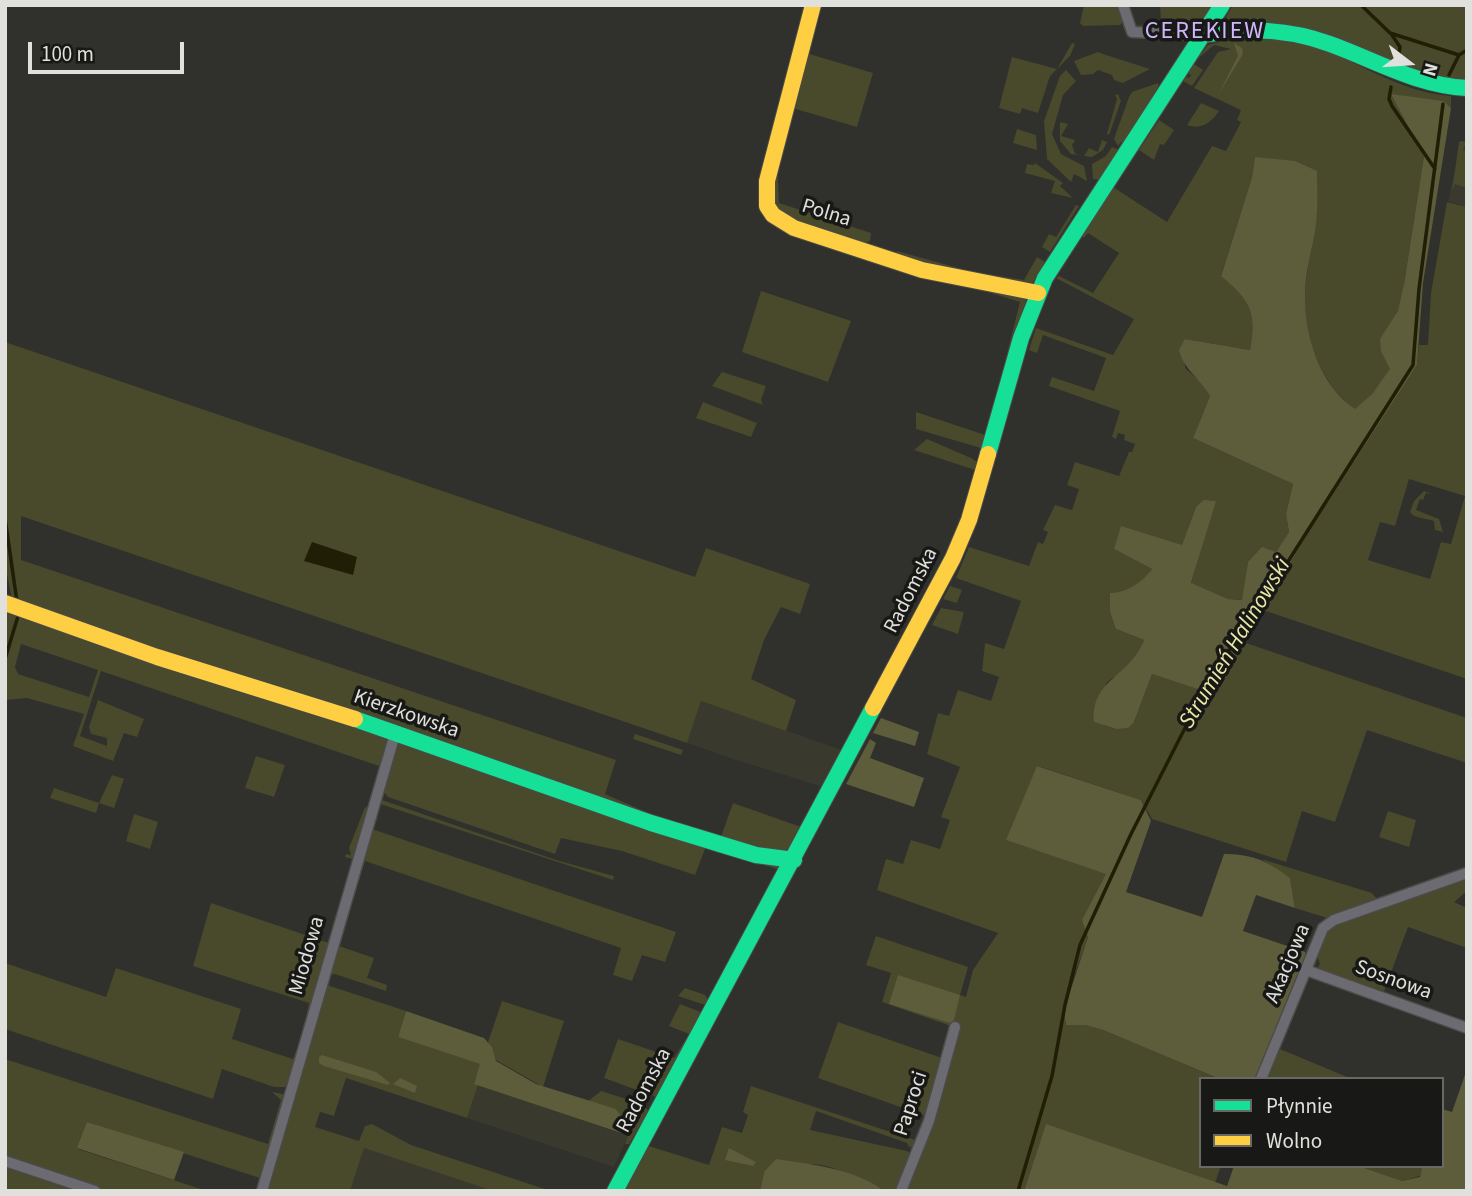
<!DOCTYPE html>
<html>
<head>
<meta charset="utf-8">
<style>
	body { margin:0 }
	#map { position:relative; width:1472px; height:1196px; overflow:hidden; background:#30302c; font-family:"Source Sans 3",sans-serif }
	canvas { display:block }
	.frame { position:absolute; inset:0; border:7px solid #e0e0dc; pointer-events:none }
	.legend { position:absolute; left:1199px; top:1077px; width:245px; height:91px; box-sizing:border-box; background:#181916; border:2px solid #686965; margin:0; padding:9px 12px; list-style:none; font-size:21px; color:#e0e0dc }
	.legend li { display:flex; align-items:center; gap:14px; height:35px }
	.legend b { width:35px; border:2px solid #686965 }
	.north { position:absolute; left:1374px; top:28px; width:70px; height:70px; -webkit-text-stroke:5px #181916; paint-order:stroke; rotate:107deg; font-size:19px; font-weight:700; line-height:28px; text-align:center; color:#e0e0dc }
	.north::after { content:''; display:block; margin:auto; width:24px; height:32px; background:#e0e0dc; clip-path:polygon(50% 0,100% 100%,50% 72%,0 100%) }
	.scale { position:absolute; left:28px; top:42px; width:156px; height:32px; box-sizing:border-box; border:4px solid #e0e0dc; border-top:0; padding-left:9px; font-size:21px; line-height:24px; white-space:nowrap; color:#e0e0dc; -webkit-text-stroke:5px #181916; paint-order:stroke }
</style>
</head>
<body>
<div id="map">
<canvas width="1472" height="1196"></canvas>
<div class="frame"></div>
<ul class="legend">
<li><b style="height:9px;background:#16e098"></b>Płynnie</li>
<li><b style="height:9px;background:#ffcf43"></b>Wolno</li>
</ul>
<div class="north">N</div>
<div class="scale">100 m</div>
</div>
<script>
const ctx = document.querySelector('canvas').getContext('2d');
ctx.lineJoin = 'round';
function fill(path, color) { ctx.fillStyle = color; ctx.fill(path, 'evenodd'); }
function stroke(path, color, width, dash) { ctx.strokeStyle = color; ctx.lineWidth = width; ctx.lineCap = dash ? 'butt' : 'round'; ctx.setLineDash(dash || []); ctx.stroke(path); }
function label(font, color, halo, rows, align = 'center') {
  ctx.font = font + ' "Source Sans 3",sans-serif'; ctx.lineWidth = 7; ctx.setLineDash([]); ctx.textBaseline = 'middle'; ctx.strokeStyle = halo; ctx.fillStyle = color; for (const [text, x, y, turn = 0] of rows) {
    ctx.save(); ctx.translate(x, y); ctx.rotate((+turn || 0) * Math.PI / 180); ctx.textAlign = isNaN(turn) ? turn : align; if (halo) ctx.strokeText(text, 0, 0); ctx.fillText(text, 0, 0); ctx.restore();
  }
}
const built = new Path2D(`
	M 1467,140 L 1467,207 L 1448,201 L 1462,141 Z
	M 701,701 L 842,750 L 823,787 L 736,760 L 687,743 Z
	M 478,1085 L 628,1136 L 614,1167 L 467,1118 Z
	M 364,1148 L 493,1191 L 350,1191 Z`);
const green = new Path2D(`
	M 1084,5 L 1118,5 L 1123,22 L 1120,25 L 1083,26 L 1080,23 Z
	M 1160,5 L 1215,5 L 1196,29 L 1135,25 L 1161,24 Z
	M 1233,5 L 1467,5 L 1467,82 L 1441,81 L 1230,22 L 1226,17 Z
	M 1223,41 C 1249,41 1279,37 1304,44 C 1356,58 1396,92 1451,96 L 1451,108 L 1444,101 L 1392,95 L 1424,156 L 1404,284 L 1403,354 L 1372,394 L 1355,410 C 1321,384 1302,335 1305,293 C 1306,270 1313,246 1316,223 L 1255,157 L 1252,177 L 1221,275 C 1250,300 1257,312 1250,350 L 1185,339 L 1185,368 L 1202,383 L 1210,396 L 1193,438 L 1293,484 L 1286,514 L 1289,532 L 1276,552 L 1248,562 L 1243,600 L 1228,599 L 1191,584 L 1215,501 L 1196,507 L 1182,546 L 1114,549 L 1152,569 L 1146,578 L 1125,593 L 1116,629 L 1144,640 L 1137,657 L 1129,667 L 1107,682 L 1094,715 L 1095,722 L 1115,729 L 1134,722 L 1152,674 L 1212,694 L 1243,642 L 1467,718 L 1467,763 L 1367,730 L 1335,822 L 1302,811 L 1286,862 L 1152,819 L 1141,800 L 1038,766 L 1007,840 L 1107,874 C 1097,894 1094,914 1088,936 C 1080,965 1062,995 1066,1025 L 1085,1025 L 1103,1030 L 1220,1079 L 1201,1079 L 1201,1166 L 1221,1166 L 1215,1183 L 1046,1125 L 1024,1191 L 903,1191 L 926,1116 L 818,1078 L 838,1022 L 942,1058 L 951,1026 L 882,1002 L 891,973 L 866,965 L 876,936 L 968,967 L 960,995 L 966,997 L 973,970 L 998,933 L 877,890 L 886,859 L 903,864 L 911,840 L 940,849 L 950,820 L 941,817 L 960,767 L 927,754 L 938,713 L 949,716 L 958,690 L 991,701 L 999,677 L 982,671 L 985,643 L 1004,649 L 1021,601 L 956,578 L 969,547 L 1029,566 L 1038,542 L 1043,544 L 1048,532 L 1043,530 L 1055,505 L 1072,510 L 1079,489 L 1067,485 L 1075,462 L 1119,476 L 1129,452 L 1132,452 L 1135,444 L 1124,440 L 1125,435 L 1118,433 L 1116,439 L 1112,437 L 1120,411 L 1049,386 L 1052,377 L 1094,391 L 1106,358 L 1043,335 L 1037,353 L 1029,350 L 1036,328 L 1113,355 L 1134,319 L 1056,278 L 1059,276 L 1093,293 L 1119,253 L 1088,233 L 1084,238 L 1081,235 L 1113,187 L 1167,222 L 1212,146 L 1226,151 L 1241,122 L 1237,120 L 1241,110 L 1194,88 L 1218,52 L 1231,49 L 1214,45 L 1196,60 L 1208,45 Z
	M 1072,43 L 1075,44 L 1070,56 L 1050,76 L 1038,113 L 1022,108 L 1020,114 L 999,108 L 1012,57 L 1057,69 Z
	M 1098,52 L 1103,54 L 1150,69 L 1123,83 L 1114,80 L 1112,75 L 1098,70 L 1093,74 L 1081,75 L 1074,61 Z
	M 806,53 L 873,73 L 857,127 L 789,107 Z
	M 1194,64 L 1203,70 L 1192,86 L 1183,81 L 1186,77 L 1189,78 L 1191,75 L 1188,73 Z
	M 1066,70 L 1076,81 L 1063,95 L 1052,134 L 1061,154 L 1084,166 L 1087,181 L 1074,174 L 1071,182 L 1047,159 L 1044,121 L 1060,76 Z
	M 1158,83 L 1159,89 L 1125,145 L 1121,142 L 1118,146 L 1114,139 L 1129,97 L 1132,92 Z
	M 1118,94 L 1121,101 L 1109,135 L 1107,134 L 1117,99 L 1115,95 Z
	M 1201,103 L 1219,111 C 1211,123 1201,130 1187,125 Z
	M 1159,120 L 1174,130 L 1164,145 L 1160,144 L 1154,160 L 1139,150 Z
	M 1060,122 L 1068,124 L 1061,136 L 1075,140 L 1072,145 L 1075,154 L 1084,156 L 1089,148 L 1098,152 L 1102,140 L 1107,142 L 1103,150 L 1092,157 L 1071,154 L 1060,141 Z
	M 1017,129 L 1036,135 L 1037,150 L 1013,143 Z
	M 1462,141 L 1466,143 L 1463,150 L 1467,152 L 1467,188 L 1455,184 L 1452,191 L 1459,142 Z
	M 1122,145 L 1100,180 L 1093,179 L 1092,164 L 1106,156 L 1112,147 L 1119,150 Z
	M 777,157 L 779,203 L 871,233 L 870,241 L 864,244 L 787,220 L 771,202 Z
	M 1035,163 L 1063,183 L 1060,186 L 1073,198 L 1051,193 L 1055,181 L 1025,173 L 1027,164 L 1034,165 Z
	M 1447,202 L 1467,207 L 1467,679 L 1263,610 L 1309,532 L 1417,365 L 1419,345 L 1428,345 L 1431,293 ZM 1409,479 L 1465,496 L 1451,544 L 1441,542 L 1430,579 L 1368,560 L 1380,522 L 1395,526 Z
	M 1076,205 L 1079,206 L 1050,252 L 1042,247 L 1049,234 L 1056,237 Z
	M 897,251 L 969,271 L 1024,280 L 1037,257 L 1045,262 L 1031,286 L 898,259 Z
	M 969,286 L 1024,294 L 1026,301 L 1003,370 L 1020,302 Z
	M 761,291 L 851,321 L 828,382 L 742,352 Z
	M 5,342 L 695,577 L 706,548 L 810,584 L 800,614 L 781,607 L 764,640 L 751,679 L 796,700 L 786,731 L 701,701 L 687,743 L 21,516 L 21,560 L 616,760 L 605,794 L 646,812 L 646,815 L 388,739 L 379,766 L 101,671 L 80,736 L 107,746 L 107,738 L 91,734 L 89,727 L 98,700 L 144,719 L 137,737 L 124,733 L 113,761 L 73,746 L 84,714 L 27,698 L 5,700 L 5,608 L 12,599 L 5,564 ZM 21,644 L 98,670 L 89,697 L 18,674 L 15,667 Z
	M 722,372 L 766,386 L 761,400 L 763,405 L 712,386 Z
	M 703,402 L 757,423 L 751,437 L 696,418 Z
	M 916,412 L 985,435 L 981,448 L 916,429 Z
	M 927,439 L 971,458 L 977,462 L 975,470 L 914,450 Z
	M 1424,491 L 1432,494 L 1426,493 L 1423,500 L 1420,499 L 1416,510 L 1439,519 L 1443,532 L 1435,530 L 1434,521 L 1414,516 L 1410,512 L 1414,501 Z
	M 950,586 L 962,590 L 957,603 L 943,599 Z
	M 941,608 L 964,612 L 958,634 L 932,625 Z
	M 635,734 L 683,750 L 681,755 L 633,739 Z
	M 400,742 L 782,865 L 773,881 L 777,869 L 706,846 L 695,875 L 622,851 L 561,838 L 555,854 L 388,797 L 382,790 L 394,746 Z
	M 256,756 L 285,765 L 274,797 L 245,788 Z
	M 112,775 L 124,779 L 114,808 L 99,803 L 96,813 L 50,798 L 54,788 L 99,803 Z
	M 379,799 L 556,860 L 614,876 L 613,880 L 377,803 Z
	M 733,803 L 801,827 L 788,852 L 777,853 L 721,837 Z
	M 365,807 L 368,808 L 352,859 L 345,857 L 346,854 L 351,855 L 349,848 Z
	M 1388,811 L 1416,820 L 1409,847 L 1379,837 Z
	M 134,814 L 158,822 L 150,849 L 126,841 Z
	M 369,828 L 676,932 L 665,962 L 642,955 L 632,981 L 613,975 L 621,948 L 365,861 L 339,946 L 374,958 L 367,978 L 387,985 L 386,991 L 335,974 L 330,975 Z
	M 1261,859 L 1372,893 L 1376,898 L 1374,901 L 1327,918 L 1295,908 L 1290,878 Z
	M 1467,877 L 1467,891 L 1454,902 L 1467,908 L 1467,948 L 1408,927 L 1384,991 L 1324,972 L 1318,967 L 1320,964 L 1317,955 L 1327,928 Z
	M 211,903 L 329,943 L 304,1030 L 309,1003 L 193,966 Z
	M 5,963 L 106,997 L 116,968 L 241,1009 L 232,1039 L 293,1059 L 300,1043 L 288,1081 L 285,1087 L 274,1087 L 222,1069 L 213,1099 L 5,1029 Z
	M 327,985 L 406,1011 L 398,1037 L 481,1064 L 474,1083 L 478,1085 L 467,1118 L 346,1078 L 334,1116 L 320,1112 L 315,1127 L 359,1141 L 365,1126 L 372,1124 L 411,1145 L 551,1191 L 493,1191 L 364,1148 L 350,1191 L 265,1191 Z
	M 685,988 L 705,995 L 708,1000 L 705,1005 L 678,996 Z
	M 502,1001 L 564,1021 L 543,1087 L 496,1060 L 488,1042 Z
	M 680,1004 L 703,1013 L 656,1097 L 604,1078 L 618,1039 L 674,1058 L 689,1034 L 669,1026 Z
	M 1280,1049 L 1352,1079 L 1266,1079 Z
	M 5,1059 L 268,1144 L 281,1100 L 272,1092 L 283,1094 L 285,1096 L 263,1179 L 87,1122 L 78,1149 L 207,1191 L 104,1191 L 5,1158 Z
	M 751,1086 L 918,1141 L 916,1146 L 909,1147 L 907,1143 L 816,1111 L 810,1130 L 907,1151 L 912,1155 L 897,1191 C 870,1191 843,1166 814,1164 C 798,1163 779,1170 764,1172 L 760,1191 L 622,1191 L 646,1145 L 709,1165 L 722,1127 L 742,1133 L 748,1115 L 743,1112 Z
	M 601,1091 L 642,1104 L 649,1111 L 629,1144 L 625,1144 L 628,1136 L 621,1133 L 625,1121 L 616,1109 L 587,1102 Z
	M 1359,1166 L 1422,1166 L 1420,1176 L 1402,1181 Z
	M 5,1168 L 75,1191 L 5,1191 Z`);
const forest = new Path2D(`
	M 1234,43 L 1242,48 L 1243,54 L 1218,95 L 1238,56 Z
	M 1391,94 L 1444,101 L 1451,108 L 1423,283 L 1417,365 L 1309,532 L 1205,706 L 1194,702 L 1197,689 L 1152,674 L 1134,722 L 1128,728 L 1116,729 L 1094,722 C 1091,679 1129,678 1144,640 L 1116,629 L 1110,611 L 1110,593 C 1126,593 1142,583 1152,569 L 1114,549 L 1121,526 L 1182,545 L 1196,507 L 1204,500 L 1216,501 L 1191,583 L 1228,599 L 1242,600 L 1248,562 L 1262,547 L 1276,552 L 1289,532 L 1286,514 L 1293,484 L 1193,438 L 1210,396 C 1200,378 1184,370 1179,350 L 1185,339 L 1250,350 C 1257,312 1250,300 1221,276 L 1252,177 L 1255,157 L 1295,161 L 1317,171 C 1317,189 1318,207 1316,225 C 1313,248 1305,271 1305,295 C 1304,335 1320,386 1355,409 L 1372,394 L 1390,369 L 1381,351 L 1380,339 L 1398,311 L 1404,284 L 1424,156 Z
	M 881,718 L 919,732 L 915,746 L 873,733 Z
	M 870,739 L 876,743 L 870,758 L 924,778 L 914,807 L 846,784 Z
	M 1037,766 L 1141,800 L 1151,821 L 1126,892 L 1202,917 L 1224,854 C 1250,853 1270,862 1290,878 L 1295,908 L 1256,895 L 1243,931 L 1305,952 L 1307,957 L 1257,1079 L 1220,1079 L 1103,1030 L 1085,1025 L 1066,1025 L 1064,1010 L 1088,937 L 1082,920 L 1106,874 L 1006,840 Z
	M 898,975 L 960,995 L 953,1024 L 889,1004 Z
	M 406,1011 L 484,1038 L 492,1047 L 496,1061 L 536,1084 L 616,1109 L 625,1121 L 621,1133 L 474,1084 L 480,1064 L 398,1037 Z
	M 322,1055 L 376,1072 L 390,1083 L 388,1085 L 324,1066 L 319,1063 L 319,1057 Z
	M 1467,1069 L 1467,1191 L 1024,1191 L 1046,1124 L 1227,1186 L 1234,1166 L 1359,1166 L 1402,1181 L 1420,1177 L 1422,1166 L 1442,1166 L 1442,1109 L 1452,1112 Z
	M 400,1078 L 417,1086 L 415,1093 L 393,1084 Z
	M 87,1122 L 184,1152 L 174,1180 L 77,1148 Z
	M 729,1148 L 756,1162 L 753,1166 L 725,1160 Z
	M 776,1159 C 811,1164 856,1169 884,1191 L 760,1191 L 764,1172 Z`);
const water = new Path2D(`
	M 312,542 L 357,557 L 353,575 L 304,561 Z`);
const stream = new Path2D(`
	M 1361,5 L 1390,33 L 1459,55
	M 1392,35 L 1400,47 L 1397,65
	M 1449,75 L 1459,55 L 1467,50
	M 1391,87 L 1389,99 L 1392,106 L 1435,169
	M 5,518 L 17,602
	M 5,659 L 19,613
	M 1018,1191 L 1052,1076 L 1065,1005 L 1080,945 L 1131,834 L 1213,673 L 1254,615 L 1413,365 L 1419,289 L 1443,104`);
const street = new Path2D(`
	M 1123,5 L 1132,32 L 1203,35
	M 1306,970 L 1467,1028
	M 1261,1079 L 1323,928 L 1334,920 L 1467,873
	M 5,1161 L 95,1191
	M 262,1191 L 395,734
	M 901,1191 L 929,1121 L 955,1027`);
const fast = new Path2D(`
	M 1203,35 C 1245,27 1290,29 1330,44 C 1377,61 1416,85 1467,88
	M 988,454 L 1021,338 L 1045,278 L 1222,5
	M 355,719 L 651,823 L 756,855 L 794,860
	M 615,1191 L 873,708`);
const slow = new Path2D(`
	M 813,5 L 767,181 L 767,206 L 773,215 L 794,228 L 922,270 L 1038,293
	M 5,603 L 157,657 L 355,719
	M 873,708 L 953,558 L 969,520 L 988,454`);
const streetNames = [
	["Polna",826,214,17],
	["Radomska",912,591,-63],
	["Kierzkowska",406,715,19],
	["Miodowa",308,956,-74],
	["Akacjowa",1289,964,-67],
	["Sosnowa",1393,981,20],
	["Radomska",645,1091,-62],
	["Paproci",912,1104,-72]
];
const waterNames = [
	["Strumień Halinowski",1236,644,-59]
];
const quarterNames = [
	["CEREKIEW",1205,33]
];
fill(built, '#39392e');
fill(green, '#49492c');
fill(forest, '#5d5d3c');
fill(water, '#201f06');
stroke(stream, '#201f06', 3.5);
stroke(street, '#4b4b49', 13);
stroke(fast, '#4b4b49', 18);
stroke(slow, '#4b4b49', 18);
stroke(street, '#6d6b72', 10);
stroke(fast, '#16e098', 16);
stroke(slow, '#ffcf43', 16);
label('21px', '#e0e0dc', '#181916', streetNames);
label('italic 23px', '#e9e9a6', '#181916', waterNames);
ctx.letterSpacing = '2px';
label('24px', '#cfb6fc', '#181916', quarterNames);
ctx.letterSpacing = '0px';
</script>
</body>
</html>
